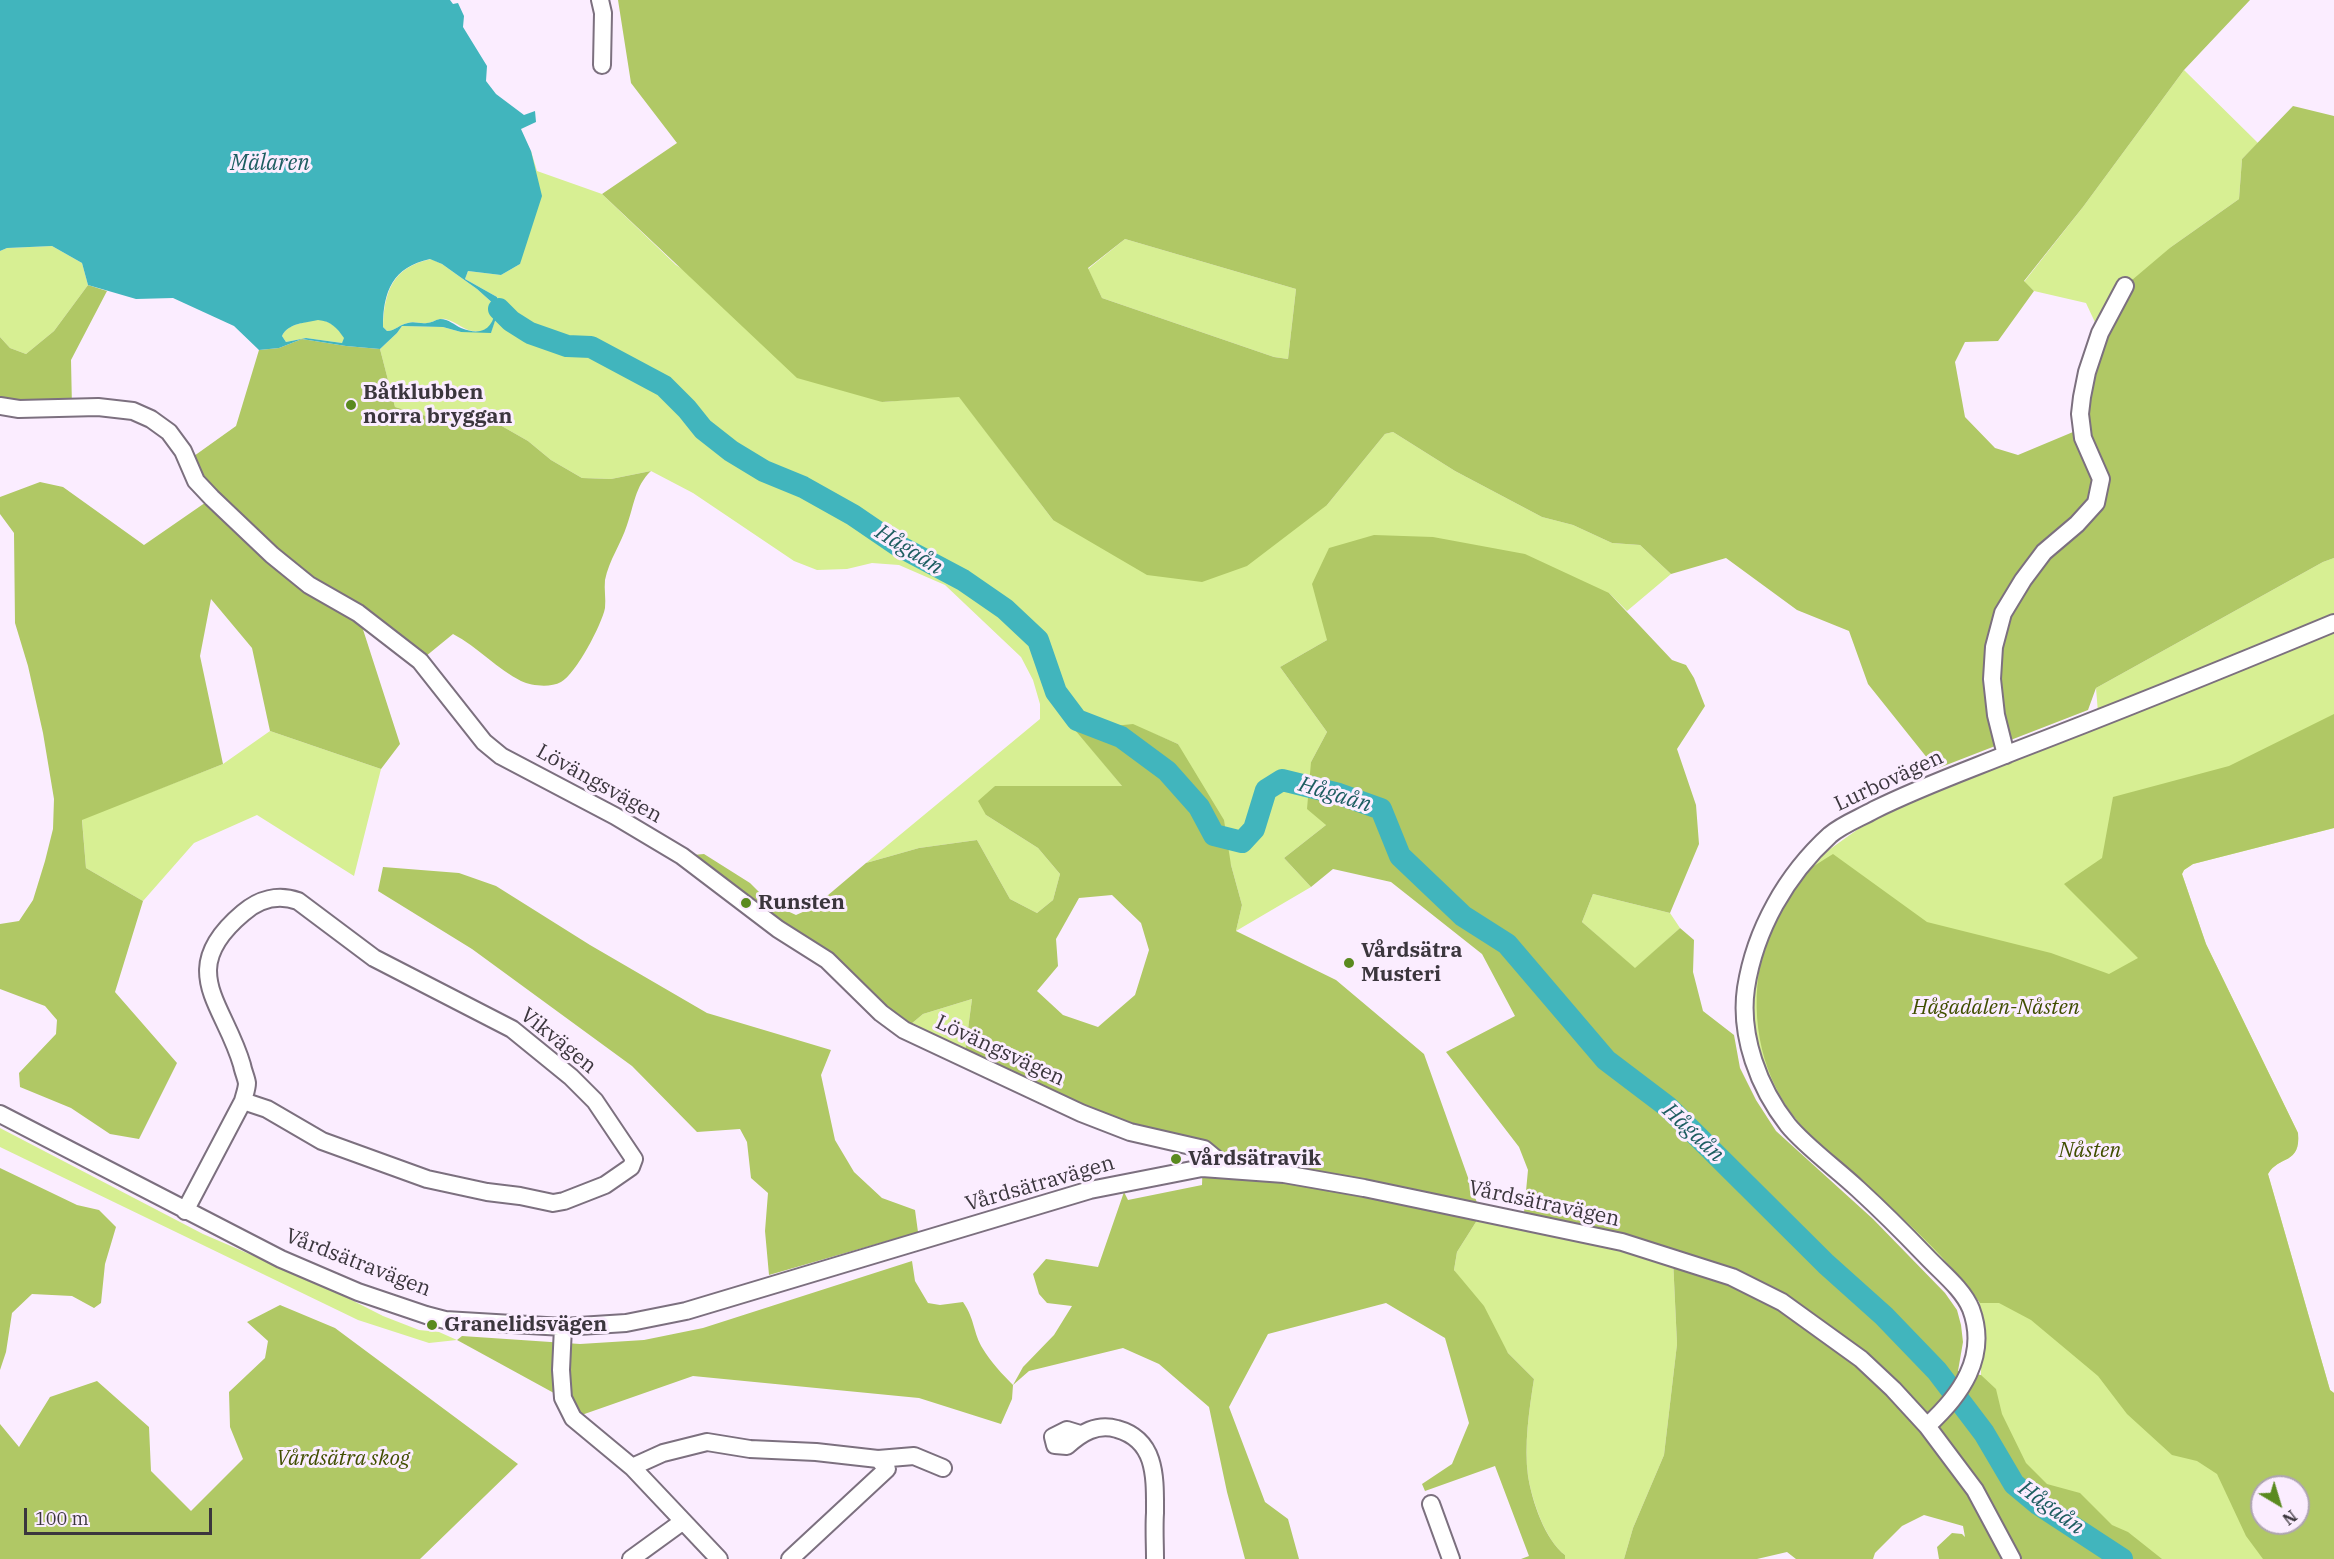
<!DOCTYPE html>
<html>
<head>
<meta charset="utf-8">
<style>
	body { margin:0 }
	#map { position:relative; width:2334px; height:1559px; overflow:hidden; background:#fbedff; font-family:"IBM Plex Serif",serif }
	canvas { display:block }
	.north { position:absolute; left:2250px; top:1475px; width:60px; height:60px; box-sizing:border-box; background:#fbedff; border:2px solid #aea4b1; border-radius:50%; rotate:142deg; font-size:16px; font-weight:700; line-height:24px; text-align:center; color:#3b363d }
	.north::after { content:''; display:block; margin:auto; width:21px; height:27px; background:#5a8a1f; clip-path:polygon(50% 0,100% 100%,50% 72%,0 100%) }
	.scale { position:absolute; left:24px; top:1508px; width:188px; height:27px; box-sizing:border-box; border:3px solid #3b363d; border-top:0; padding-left:8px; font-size:18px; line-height:21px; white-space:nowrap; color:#3b363d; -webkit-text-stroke:4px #fbedff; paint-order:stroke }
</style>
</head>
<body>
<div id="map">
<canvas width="2334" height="1559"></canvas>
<div class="north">N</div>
<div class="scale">100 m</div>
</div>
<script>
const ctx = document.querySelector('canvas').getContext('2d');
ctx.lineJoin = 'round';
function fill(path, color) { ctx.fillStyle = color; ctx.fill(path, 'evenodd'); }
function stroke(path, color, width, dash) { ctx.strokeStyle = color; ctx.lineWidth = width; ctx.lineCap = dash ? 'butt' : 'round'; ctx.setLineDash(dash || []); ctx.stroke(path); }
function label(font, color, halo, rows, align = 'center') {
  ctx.font = font + ' "IBM Plex Serif",serif'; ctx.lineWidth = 6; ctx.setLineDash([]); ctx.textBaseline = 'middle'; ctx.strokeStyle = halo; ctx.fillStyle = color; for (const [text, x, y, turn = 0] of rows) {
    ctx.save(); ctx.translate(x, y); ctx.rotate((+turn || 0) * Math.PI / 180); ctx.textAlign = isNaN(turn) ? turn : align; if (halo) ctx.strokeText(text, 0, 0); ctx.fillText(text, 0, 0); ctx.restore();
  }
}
const green = new Path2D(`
	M 2184,70 L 2258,143 L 2242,159 L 2239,199 L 2171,247 L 2100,333 L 2086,303 L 2034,291 L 2024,282 L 2083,207 Z
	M 531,151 L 537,171 L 602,194 L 676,265 L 882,402 L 959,396 L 1053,520 L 1327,505 L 1385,434 L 1393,432 L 1455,471 L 1542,517 L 1573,525 L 1612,543 L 1640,545 L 1671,574 L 1627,611 L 1609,593 L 1327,640 L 1280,667 L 1327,732 L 1311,762 L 1326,825 L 1284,858 L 1311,887 L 1236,931 L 1242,905 L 1231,865 L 1178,744 L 1133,725 L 1076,730 L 1123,787 L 995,786 L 986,815 L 1038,848 L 1060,874 L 1053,900 L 1037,913 L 1010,899 L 977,840 L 919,848 L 866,863 L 1040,719 L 1040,704 L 1033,680 L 1021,657 L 945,585 L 899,565 L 872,563 L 847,569 L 817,570 L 794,561 L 693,493 L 651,471 L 611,479 L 582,478 L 551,460 L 528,441 L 500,425 L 461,426 L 395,407 L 380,349 L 397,333 L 402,326 L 443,327 L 461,332 L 491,332 L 499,309 L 497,297 L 465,279 L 468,271 L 501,275 L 520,264 Z
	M 1125,239 L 1296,289 L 1288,359 L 1274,357 L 1102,298 L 1088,269 Z
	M 52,246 L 82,263 L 88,285 L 54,331 L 26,354 L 10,348 L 0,337 L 0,251 L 7,248 Z
	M 431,259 L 442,264 L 477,289 L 496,306 C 495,315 494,327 484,330 C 468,336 459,322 445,319 C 438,318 433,323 427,323 C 420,324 414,321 408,323 C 400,324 395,331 387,331 L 383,327 C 384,291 393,267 431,259 Z
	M 318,319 C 331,321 337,328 345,338 L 342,343 L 306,338 L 286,342 L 282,336 C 288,323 305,323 318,319 Z
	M 2334,558 L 2334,828 L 2193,864 L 2184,870 L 2182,874 L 2206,944 L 2298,1133 C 2301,1165 2279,1155 2268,1174 L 2330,1390 L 2334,1393 L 2334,1559 L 2023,1559 L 1942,1425 L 1981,1375 L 1979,1300 L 1928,1244 L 1864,1190 L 1782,1101 L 1756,1062 L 1750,1016 L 1762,946 L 1805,867 L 1875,817 L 2099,725 L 2096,688 L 2323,562 ZM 2262,1487 L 2298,1487 L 2298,1523 L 2262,1523 Z
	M 270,731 L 381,769 L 354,876 L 257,815 L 194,843 L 143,901 L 86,868 L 82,819 L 223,764 Z
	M 1593,894 L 1670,913 L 1680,928 L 1635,969 L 1582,922 Z
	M 972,999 L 964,1059 L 904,1030 L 923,1014 Z
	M 0,1128 L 203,1234 L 328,1288 L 383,1316 L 419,1330 L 439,1332 L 457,1340 L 429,1343 L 358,1320 L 0,1147 Z
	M 1481,1214 L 1673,1259 L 1677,1344 L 1664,1455 L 1633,1528 L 1624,1559 L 1565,1559 L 1565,1555 C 1545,1540 1532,1500 1528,1476 C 1524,1445 1529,1410 1534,1379 L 1508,1353 L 1454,1270 L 1457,1252 Z`);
const forest = new Path2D(`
	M 618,0 L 2250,0 L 2184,70 L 2083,207 L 2024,281 L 2034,291 L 1998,341 L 1965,342 L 1955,362 L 1965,417 L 1995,448 L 2018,455 L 2073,432 L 2125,286 L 2171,247 L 2239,199 L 2242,159 L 2293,106 L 2334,116 L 2334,558 L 2323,562 L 2096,688 L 2088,710 L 1936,769 L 1868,684 L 1849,631 L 1797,610 L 1726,558 L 1671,574 L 1640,545 L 1612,543 L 1573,525 L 1542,517 L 1455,471 L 1393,432 L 1385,434 L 1327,505 L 1247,566 L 1202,582 L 1147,575 L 1053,520 L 959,397 L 882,402 L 797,378 L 602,194 L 677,143 L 631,83 ZM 1125,239 L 1296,289 L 1288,359 L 1274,357 L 1102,298 L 1088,268 Z
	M 88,285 L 107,291 L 71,360 L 72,408 L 0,406 L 0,337 L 10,348 L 26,354 L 54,331 Z
	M 302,339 L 346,346 L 380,349 L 395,407 L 461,426 L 500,425 L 528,441 L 551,460 L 582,478 L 611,479 L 651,471 C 635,486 634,506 627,525 C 621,544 609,560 605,580 C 604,589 606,599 605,608 C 602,624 576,674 561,682 C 550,688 532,686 521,681 C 498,670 478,647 453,634 L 420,661 L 358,614 L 400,744 L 381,769 L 270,731 L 252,648 L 211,599 L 200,656 L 223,764 L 82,820 L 86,868 L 143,901 L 115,992 L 177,1063 L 139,1139 L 110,1134 L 71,1108 L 20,1087 L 19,1073 L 56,1034 L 57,1020 L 45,1006 L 0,989 L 0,924 L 19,921 L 33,900 L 45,861 L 53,829 L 54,799 L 43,733 L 28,666 L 15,623 L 14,533 L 0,514 L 0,497 L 40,482 L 63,487 L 144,545 L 212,498 L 187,461 L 236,426 L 259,350 L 279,348 Z
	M 1374,535 L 1433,537 L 1525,554 L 1609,593 L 1672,660 L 1686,665 L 1694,678 L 1705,706 L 1677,749 L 1696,805 L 1699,844 L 1670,913 L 1593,894 L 1582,922 L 1635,968 L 1680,928 L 1694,940 L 1693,972 L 1703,1011 L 1734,1035 L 1740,1068 L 1756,1100 L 1776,1131 L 1873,1219 L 1945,1293 L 1957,1310 L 1961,1325 L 1963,1342 L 1958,1371 L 1981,1375 L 1996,1389 L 2002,1414 L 2026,1463 L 2047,1484 L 2080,1493 L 2112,1525 L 2128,1532 L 2162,1559 L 1939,1559 L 1937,1547 L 1952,1533 L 1962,1534 L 1965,1537 L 1963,1526 L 1924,1515 L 1902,1526 L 1875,1553 L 1873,1559 L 1796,1559 L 1787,1552 L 1757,1559 L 1624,1559 L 1633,1528 L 1664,1455 L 1677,1344 L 1673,1259 L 1523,1223 L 1528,1170 L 1519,1147 L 1446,1052 L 1515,1016 L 1482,954 L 1391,882 L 1333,869 L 1311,887 L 1284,858 L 1326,825 L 1307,809 L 1311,762 L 1327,732 L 1280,667 L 1327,640 L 1312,584 L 1329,548 Z
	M 2334,714 L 2334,828 L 2193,864 L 2184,870 L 2182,874 L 2206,944 L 2298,1133 C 2301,1165 2279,1155 2268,1174 L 2330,1390 L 2334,1393 L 2334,1559 L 2263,1559 L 2246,1536 L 2217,1474 L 2197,1461 L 2172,1455 L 2127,1414 L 2098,1376 L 2031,1320 L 1999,1303 L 1980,1303 C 1948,1258 1904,1219 1863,1182 C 1842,1163 1817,1145 1799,1123 C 1762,1078 1750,1022 1760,965 C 1766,938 1786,891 1806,872 C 1814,865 1824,860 1833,854 L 1927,922 L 2051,953 L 2109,974 L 2138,958 L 2064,884 L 2102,858 L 2113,797 L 2229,766 ZM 2262,1487 L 2298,1487 L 2298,1523 L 2262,1523 Z
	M 1133,724 L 1178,744 L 1224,820 L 1231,865 L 1242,905 L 1236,931 L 1336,980 L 1424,1054 L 1481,1214 L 1457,1252 L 1454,1270 L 1484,1306 L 1508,1353 L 1534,1379 C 1529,1410 1524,1445 1528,1476 C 1532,1501 1545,1540 1565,1555 L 1565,1559 L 1521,1559 L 1529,1556 L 1495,1466 L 1425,1491 L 1422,1484 L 1452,1464 L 1469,1423 L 1445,1338 L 1386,1303 L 1268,1334 L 1229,1407 L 1265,1502 L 1288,1519 L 1299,1559 L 1245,1559 L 1227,1492 L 1209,1407 L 1159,1364 L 1123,1348 L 1029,1371 L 1013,1385 L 1012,1399 L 1001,1424 L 919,1398 L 693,1376 L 573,1418 L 563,1398 L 457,1340 L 462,1336 L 580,1344 L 644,1340 L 703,1328 L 912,1261 L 915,1281 L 928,1303 L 940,1305 L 963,1302 C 975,1319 973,1333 983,1349 C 990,1361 1003,1375 1013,1385 L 1023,1367 L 1054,1335 L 1072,1306 L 1047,1303 L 1039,1294 L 1033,1274 L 1046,1259 L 1098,1267 L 1124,1192 L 1128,1200 L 1202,1185 L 1203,1157 L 1130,1132 L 964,1059 L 972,999 L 923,1014 L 904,1030 L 682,856 L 704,854 L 750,883 L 770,903 L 796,915 L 814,907 L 866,863 L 919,848 L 977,840 L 1010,899 L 1037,913 L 1053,900 L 1060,874 L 1038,848 L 986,815 L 978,801 L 995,786 L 1122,786 L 1075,730 ZM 1112,895 L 1141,923 L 1149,950 L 1135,995 L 1098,1027 L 1063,1015 L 1037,991 L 1058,966 L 1056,939 L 1079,898 Z
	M 383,867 L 459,873 L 496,886 L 590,945 L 707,1013 L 831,1050 L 821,1075 L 835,1140 L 854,1172 L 882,1198 L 915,1210 L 918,1232 L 769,1275 L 765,1231 L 768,1193 L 751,1178 L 747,1142 L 740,1129 L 697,1132 L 632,1066 L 472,949 L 378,891 Z
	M 0,1168 L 77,1205 L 99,1210 L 116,1227 L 105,1264 L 101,1303 L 94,1308 L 72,1296 L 32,1294 L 12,1313 L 6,1352 L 0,1370 Z
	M 280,1305 L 335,1328 L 518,1464 L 420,1559 L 0,1559 L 0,1424 L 19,1447 L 50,1397 L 97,1381 L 149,1427 L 151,1471 L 191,1511 L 243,1459 L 230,1427 L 229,1392 L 265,1358 L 268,1341 L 247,1322 Z`);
const water = new Path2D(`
	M 0,0 L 450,0 L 453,4 L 458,3 L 464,16 L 463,27 L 487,66 L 486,81 L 496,94 L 524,115 L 535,111 L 536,122 L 521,129 L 531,151 L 542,196 L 520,264 L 501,275 L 468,271 L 465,279 L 497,297 L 499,309 L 491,333 L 461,332 L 443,327 L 402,326 L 397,333 L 380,349 L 346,346 L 302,339 L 279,348 L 259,350 L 234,326 L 173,298 L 136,299 L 88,285 L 82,263 L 52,246 L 7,248 L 0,251 ZM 430,259 L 442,264 L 477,289 L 496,306 C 494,328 483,337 461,328 C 454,325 449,319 440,319 C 435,320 431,323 427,323 C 420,324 414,321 408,323 C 400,324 395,331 387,331 L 383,327 C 383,291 393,267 430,259 ZM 318,320 C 331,321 337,328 344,338 L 342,343 L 306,338 L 286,342 L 282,336 C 288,323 305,323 318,320 Z`);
const river = new Path2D(`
	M 499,309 L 511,321 L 530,333 L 567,346 L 591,347 L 664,386 L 687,409 L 703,429 L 731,451 L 764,471 L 803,487 L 853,515 L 897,545 L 963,580 L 1005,609 L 1038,640 L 1056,692 L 1077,720 L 1121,737 L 1167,771 L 1199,807 L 1214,835 L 1242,842 L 1254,829 L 1266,790 L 1282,780 L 1339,794 L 1381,809 L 1400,856 L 1463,916 L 1507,944 L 1606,1060 L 1668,1107 L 1826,1264 L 1884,1316 L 1937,1371 L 1984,1433 L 2014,1484 L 2038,1504 L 2122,1559`);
const minor = new Path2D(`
	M 600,0 L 603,13 L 602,65
	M 0,406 L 19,409 L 98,407 L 133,411 L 151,419 L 169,432 L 183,451 L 196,481 L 212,498 L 272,555 L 309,585 L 358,613 L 420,661 L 484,742 L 501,756 L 615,816 L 682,856 L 778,929 L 827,960 L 881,1013 L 904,1030 L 1081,1113 L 1130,1132 L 1204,1149 L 1227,1168
	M 2006,755 L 1996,715 L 1992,679 L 1994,647 L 2003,613 L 2023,580 L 2044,552 L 2077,524 L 2096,503 L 2101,479 L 2083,438 L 2080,414 L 2082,397 L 2087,372 L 2100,333 L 2125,286
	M 0,1114 L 281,1259 L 358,1292 L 426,1315 L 445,1320 L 563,1327 L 626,1323 L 686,1311 L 1090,1190 L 1202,1168 L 1284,1174 L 1364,1188 L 1622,1242 L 1732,1277 L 1782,1302 L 1861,1359 L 1893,1389 L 1927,1426 L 1975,1490 L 2012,1559
	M 185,1211 L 243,1101 C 244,1096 247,1089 247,1083 C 246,1077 243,1071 242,1065 C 224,1003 175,970 243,913 C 259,899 278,894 298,901 L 374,958 L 512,1029 L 571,1077 L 595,1101 L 634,1159 L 631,1167 L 605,1185 L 564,1201 L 553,1203 L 520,1196 L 487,1192 L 427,1179 L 322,1141 L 267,1109 L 243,1101
	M 563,1327 L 561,1370 L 563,1398 L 573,1418 L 632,1467 L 719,1559
	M 1927,1426 C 1960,1396 1989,1357 1971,1309 C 1963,1289 1941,1272 1926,1256 C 1904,1233 1882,1211 1858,1189 C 1838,1170 1805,1146 1788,1125 C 1759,1088 1739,1036 1746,988 C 1755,930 1786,875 1830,835 C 1843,824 1860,818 1874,810 C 1920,787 1968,770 2015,751 C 2122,710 2228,667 2334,623
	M 1080,1434 L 1067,1430 L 1053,1437 L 1055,1445 L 1067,1446 C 1081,1433 1097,1423 1117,1429 C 1157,1440 1155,1478 1155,1513 C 1154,1528 1155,1544 1155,1559
	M 632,1467 L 663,1453 L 707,1442 L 750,1449 L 816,1452 L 878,1459 L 914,1456 L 943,1468
	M 1431,1504 L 1451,1559
	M 631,1559 L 682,1522
	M 790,1559 L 887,1469 L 878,1459`);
const markers = [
	[351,405,6,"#5a8a1f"],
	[746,903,6,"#5a8a1f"],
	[1349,963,6,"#5a8a1f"],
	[1176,1159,6,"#5a8a1f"],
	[432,1325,6,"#5a8a1f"]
];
const poiNames = [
	["Båtklubben",363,393],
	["norra bryggan",363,417],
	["Runsten",758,903],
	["Vårdsätra",1361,951],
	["Musteri",1361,975],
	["Vårdsätravik",1188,1159],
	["Granelidsvägen",444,1325]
];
const streetNames = [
	["Lurbovägen",1889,781,-25],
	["Lövängsvägen",599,784,29],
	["Vikvägen",558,1041,39],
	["Lövängsvägen",1000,1051,25],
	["Vårdsätravägen",1040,1184,-16],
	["Vårdsätravägen",1544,1204,12],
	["Vårdsätravägen",358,1263,21]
];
const parkNames = [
	["Hågadalen-Nåsten",1996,1008],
	["Nåsten",2090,1151],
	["Vårdsätra skog",343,1459]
];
const waterNames = [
	["Mälaren",270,164],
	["Hågaån",909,550,32],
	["Hågaån",1335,795,17],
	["Hågaån",1693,1133,43],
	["Hågaån",2051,1508,36]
];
fill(green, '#d7ef93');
fill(forest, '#b0c865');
fill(water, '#41b5bd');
stroke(river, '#41b5bd', 22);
stroke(minor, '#7c707f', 20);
stroke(minor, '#fff', 16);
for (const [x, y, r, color] of markers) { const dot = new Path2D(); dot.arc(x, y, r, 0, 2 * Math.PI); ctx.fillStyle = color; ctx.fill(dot); stroke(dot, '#fbedff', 2); }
label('bold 21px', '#3b363d', '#fbedff', poiNames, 'left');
label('21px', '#3b363d', '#fbedff', streetNames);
label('italic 21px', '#404e00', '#fbedff', parkNames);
label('italic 22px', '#1d5d61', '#fbedff', waterNames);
</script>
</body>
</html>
